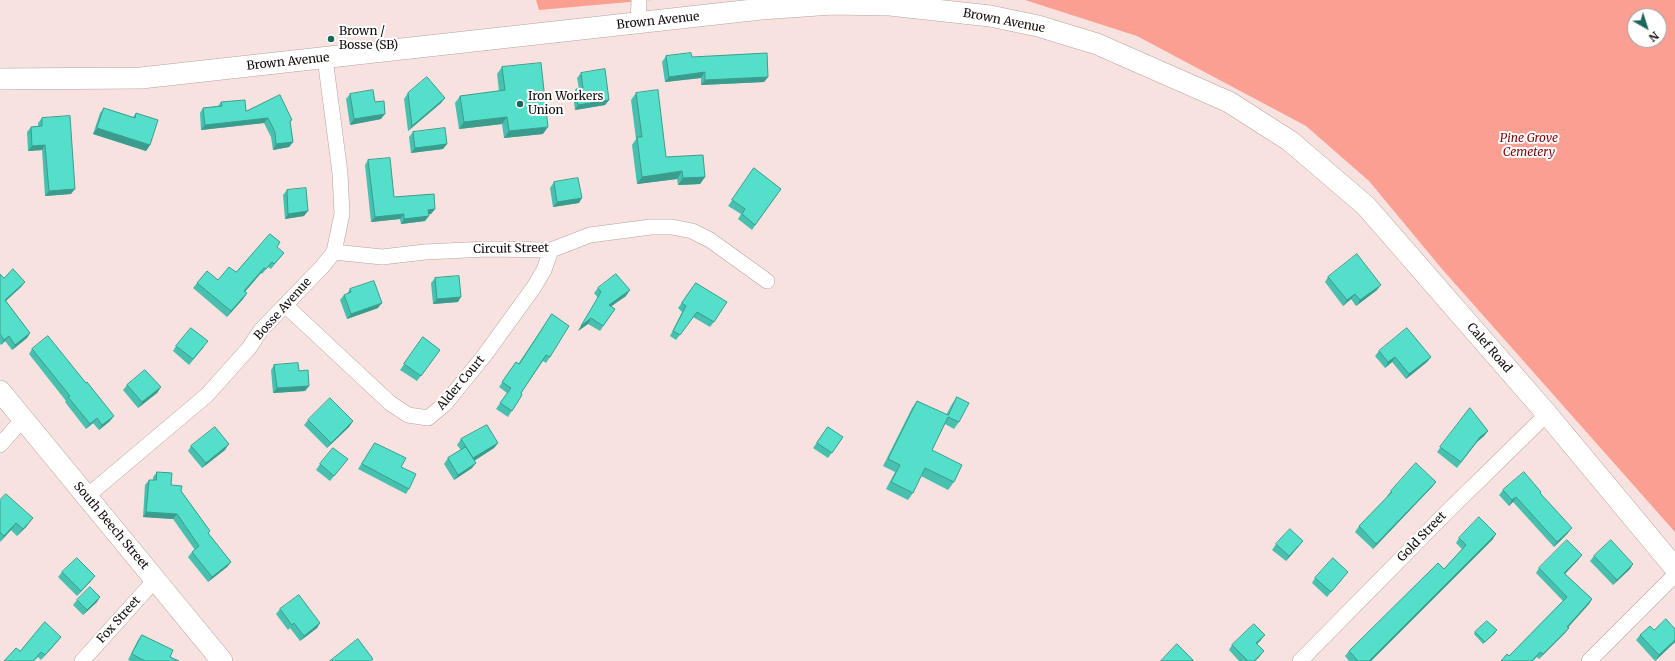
<!DOCTYPE html>
<html>
<head>
<meta charset="utf-8">
<style>
	body { margin:0 }
	#map { position:relative; width:1675px; height:661px; overflow:hidden; background:#f8e2df; font-family:Merriweather,serif }
	canvas { display:block }
	.north { position:absolute; left:1627px; top:8px; width:40px; height:40px; box-sizing:border-box; background:#fff; border:1px solid #a09d9d; border-radius:50%; rotate:141deg; font-size:11px; font-weight:700; line-height:16px; text-align:center; color:#120b0a }
	.north::after { content:''; display:block; margin:auto; width:14px; height:18px; background:#1c655b; clip-path:polygon(50% 0,100% 100%,50% 72%,0 100%) }
</style>
</head>
<body>
<div id="map">
<canvas width="1675" height="661"></canvas>
<div class="north">N</div>
</div>
<script>
const ctx = document.querySelector('canvas').getContext('2d');
ctx.lineJoin = 'round';
function fill(path, color) { ctx.fillStyle = color; ctx.fill(path, 'evenodd'); }
function stroke(path, color, width, dash) { ctx.strokeStyle = color; ctx.lineWidth = width; ctx.lineCap = dash ? 'butt' : 'round'; ctx.setLineDash(dash || []); ctx.stroke(path); }
function label(font, color, halo, rows, align = 'center') {
  ctx.font = font + ' Merriweather,serif'; ctx.lineWidth = 4; ctx.setLineDash([]); ctx.textBaseline = 'middle'; ctx.strokeStyle = halo; ctx.fillStyle = color; for (const [text, x, y, turn = 0] of rows) {
    ctx.save(); ctx.translate(x, y); ctx.rotate((+turn || 0) * Math.PI / 180); ctx.textAlign = isNaN(turn) ? turn : align; if (halo) ctx.strokeText(text, 0, 0); ctx.fillText(text, 0, 0); ctx.restore();
  }
}
const green = new Path2D(`
	M 536,0 L 652,0 L 539,10 Z
	M 1025,0 L 1675,0 L 1675,532 L 1442,269 L 1369,181 L 1306,126 L 1137,36 ZM 1635,16 L 1659,16 L 1659,40 L 1635,40 Z`);
const street = new Path2D(`
	M 638,23 L 639,0
	M 334,252 L 382,257 L 425,252 L 487,249 L 551,250 L 590,235 L 651,227 L 672,227 L 692,231 L 710,240 L 767,281
	M 285,305 L 390,403 L 408,415 L 428,418 L 445,404 L 484,356 L 534,287 L 544,270 L 551,250
	M 0,445 L 23,419
	M 86,497 L 207,395 L 249,348 L 261,330 L 322,267 L 334,252 L 342,214 L 340,173 L 325,58
	M 82,661 L 155,580
	M 1300,661 L 1448,511 L 1547,414
	M 1589,661 L 1675,575`);
const secondary = new Path2D(`
	M 0,79 L 141,78 L 761,9 L 832,4 L 890,5 L 990,16 L 1038,26 L 1097,44 L 1229,102 L 1290,141 L 1366,206 L 1547,414 L 1675,568
	M 0,391 L 222,661`);
const wall = new Path2D(`
	M 666,56 L 692,57 L 768,77 L 764,82 L 701,85 L 701,78 L 665,82 L 662,62 Z
	M 502,67 L 543,134 L 504,138 L 502,124 L 459,129 L 455,103 L 460,96 L 499,91 L 497,74 Z
	M 581,73 L 609,100 L 605,105 L 575,110 L 573,95 L 576,89 L 579,89 L 577,78 Z
	M 408,93 L 445,98 L 441,103 L 408,131 L 404,99 Z
	M 636,93 L 666,157 L 705,177 L 700,184 L 678,185 L 677,179 L 637,184 L 632,145 L 636,139 L 631,100 Z
	M 350,94 L 375,102 L 381,119 L 350,125 L 346,99 Z
	M 221,102 L 246,111 L 290,122 L 293,142 L 289,147 L 273,150 L 271,137 L 264,123 L 201,130 L 200,113 L 203,108 L 218,106 Z
	M 104,108 L 133,117 L 136,113 L 150,145 L 146,151 L 93,134 L 100,113 Z
	M 42,118 L 71,194 L 45,196 L 42,150 L 28,151 L 27,132 L 31,127 L 38,126 L 38,123 Z
	M 413,132 L 447,144 L 443,149 L 411,153 L 409,137 Z
	M 368,160 L 394,197 L 435,209 L 431,214 L 429,214 L 425,221 L 401,224 L 400,219 L 371,222 L 365,165 Z
	M 754,168 L 781,189 L 752,230 L 738,219 L 741,214 L 728,206 Z
	M 554,182 L 579,203 L 553,207 L 550,188 Z
	M 287,190 L 304,216 L 285,219 L 283,195 Z
	M 284,253 L 271,269 L 268,267 L 262,274 L 261,273 L 245,292 L 247,293 L 243,299 L 227,317 L 193,288 L 197,283 L 218,280 Z
	M 0,274 L 4,278 L 25,282 L 21,287 L 6,301 L 30,333 L 27,338 L 12,350 L 5,341 L 1,345 L 0,344 Z
	M 1328,277 L 1377,290 L 1356,306 L 1351,299 L 1343,306 L 1325,282 Z
	M 435,278 L 458,302 L 433,304 L 431,283 Z
	M 696,283 L 714,322 L 710,327 L 693,317 L 676,340 L 670,336 L 682,312 L 678,308 Z
	M 598,288 L 626,296 L 611,306 L 615,309 L 600,331 L 588,324 L 578,331 L 598,298 L 594,293 Z
	M 350,289 L 378,308 L 347,319 L 340,300 L 344,295 L 347,294 Z
	M 552,314 L 550,357 L 546,363 L 543,361 L 521,393 L 522,395 L 508,417 L 496,409 L 507,393 L 499,387 L 516,362 L 518,364 Z
	M 423,337 L 440,350 L 417,381 L 400,370 Z
	M 176,346 L 204,347 L 189,365 L 173,351 Z
	M 32,349 L 110,421 L 99,430 L 93,423 L 86,429 L 65,402 L 66,401 L 29,354 Z
	M 1379,351 L 1431,357 L 1427,362 L 1406,379 L 1392,362 L 1385,368 L 1375,356 Z
	M 274,365 L 299,371 L 309,386 L 305,391 L 273,393 L 271,370 Z
	M 127,385 L 161,387 L 157,393 L 138,408 L 123,390 Z
	M 957,397 L 959,422 L 954,429 L 945,424 L 932,450 L 954,482 L 948,490 L 921,476 L 913,493 L 908,500 L 886,489 L 895,472 L 883,466 L 912,408 L 917,401 L 946,415 L 952,404 Z
	M 1470,408 L 1488,431 L 1484,436 L 1477,442 L 1457,468 L 1437,452 Z
	M 308,420 L 353,421 L 349,427 L 327,448 L 304,425 Z
	M 828,427 L 843,437 L 828,458 L 813,448 Z
	M 461,439 L 498,443 L 494,448 L 474,461 L 472,468 L 454,480 L 444,464 L 448,458 L 461,450 L 457,445 Z
	M 375,443 L 401,467 L 409,489 L 406,494 L 358,469 Z
	M 191,446 L 225,450 L 202,468 L 188,451 Z
	M 348,459 L 330,481 L 316,470 L 320,464 Z
	M 157,472 L 171,485 L 181,491 L 210,531 L 208,533 L 231,562 L 227,567 L 208,582 L 188,557 L 192,552 L 195,550 L 173,519 L 143,517 L 145,485 L 149,480 L 153,480 L 153,477 Z
	M 1436,482 L 1432,487 L 1373,549 L 1355,532 L 1359,526 L 1388,497 L 1387,496 L 1391,491 Z
	M 1503,490 L 1540,493 L 1568,533 L 1554,547 L 1513,502 L 1509,506 L 1499,495 Z
	M 0,500 L 27,526 L 17,536 L 11,530 L 0,542 Z
	M 1459,538 L 1493,539 L 1371,661 L 1349,661 L 1345,656 L 1349,651 L 1444,569 L 1462,549 L 1456,543 Z
	M 1276,544 L 1299,546 L 1286,561 L 1272,550 Z
	M 1582,555 L 1578,560 L 1565,574 L 1592,599 L 1589,604 L 1568,627 L 1569,628 L 1565,633 L 1539,659 L 1537,657 L 1533,661 L 1501,661 L 1509,656 L 1563,601 L 1536,573 L 1539,568 Z
	M 1594,556 L 1633,564 L 1630,569 L 1613,585 L 1590,561 Z
	M 62,572 L 91,581 L 77,596 L 58,577 Z
	M 1344,577 L 1327,597 L 1312,583 L 1315,578 Z
	M 77,600 L 97,602 L 83,615 L 73,605 Z
	M 280,609 L 320,623 L 317,628 L 300,641 L 290,628 L 288,630 L 276,614 Z
	M 1497,630 L 1495,633 L 1483,644 L 1474,634 L 1475,632 Z
	M 1654,630 L 1675,642 L 1655,661 L 1636,640 L 1640,635 Z
	M 142,635 L 170,657 L 179,661 L 131,661 L 128,660 L 138,640 Z
	M 1261,640 L 1257,644 L 1260,656 L 1255,661 L 1239,661 L 1229,650 L 1232,645 Z
	M 58,641 L 41,660 L 38,657 L 34,661 L 4,661 L 20,651 Z`);
const shadedWall = new Path2D(`
	M 705,72 L 701,78 L 665,82 L 669,77 Z
	M 768,77 L 764,82 L 701,85 L 705,80 Z
	M 445,98 L 441,103 L 408,131 L 412,126 Z
	M 609,100 L 605,105 L 575,110 L 578,105 Z
	M 385,114 L 381,119 L 350,125 L 354,119 Z
	M 507,117 L 502,124 L 459,129 L 464,122 Z
	M 268,118 L 264,123 L 201,130 L 205,125 Z
	M 548,127 L 543,134 L 504,138 L 509,131 Z
	M 97,128 L 150,145 L 146,151 L 93,134 Z
	M 293,142 L 289,147 L 273,150 L 276,144 Z
	M 447,144 L 443,149 L 411,153 L 415,148 Z
	M 45,145 L 42,150 L 28,151 L 32,146 Z
	M 682,171 L 677,179 L 637,184 L 642,177 Z
	M 705,177 L 700,184 L 678,185 L 683,178 Z
	M 75,189 L 71,194 L 45,196 L 49,191 Z
	M 582,198 L 579,203 L 553,207 L 557,202 Z
	M 435,209 L 431,214 L 424,215 L 428,210 Z
	M 308,211 L 304,216 L 285,219 L 288,214 Z
	M 404,214 L 400,219 L 371,222 L 375,217 Z
	M 429,216 L 425,221 L 401,224 L 404,219 Z
	M 264,268 L 261,273 L 240,297 L 244,291 Z
	M 25,282 L 21,287 L 1,305 L 5,300 Z
	M 1381,285 L 1377,290 L 1356,306 L 1360,300 Z
	M 630,290 L 626,296 L 606,310 L 609,305 Z
	M 247,293 L 243,299 L 227,317 L 231,311 Z
	M 1355,294 L 1351,299 L 1343,306 L 1347,300 Z
	M 461,297 L 458,302 L 433,304 L 437,299 Z
	M 382,303 L 378,308 L 347,319 L 351,314 Z
	M 591,318 L 588,324 L 578,331 L 581,326 Z
	M 30,333 L 27,338 L 12,350 L 15,345 Z
	M 9,336 L 5,341 L 1,345 L 4,340 Z
	M 1395,357 L 1392,362 L 1385,368 L 1388,362 Z
	M 1431,357 L 1427,362 L 1406,379 L 1409,374 Z
	M 309,386 L 305,391 L 273,393 L 277,388 Z
	M 161,387 L 157,393 L 138,408 L 142,402 Z
	M 114,416 L 110,421 L 99,430 L 102,425 Z
	M 97,418 L 93,423 L 86,429 L 90,424 Z
	M 353,421 L 349,427 L 327,448 L 331,443 Z
	M 1488,431 L 1484,436 L 1477,442 L 1457,468 L 1480,437 Z
	M 498,443 L 494,448 L 469,464 L 473,458 Z
	M 229,444 L 225,450 L 202,468 L 206,463 Z
	M 476,463 L 472,468 L 454,480 L 458,475 Z
	M 1436,482 L 1432,487 L 1373,549 L 1376,544 Z
	M 1516,497 L 1513,502 L 1509,506 L 1512,500 Z
	M 146,512 L 177,514 L 173,519 L 143,517 Z
	M 33,518 L 27,526 L 17,536 L 23,529 Z
	M 16,523 L 11,530 L 0,542 L 4,536 Z
	M 1572,528 L 1568,533 L 1554,547 L 1557,542 Z
	M 1496,534 L 1493,539 L 1371,661 L 1369,661 Z
	M 1303,541 L 1299,546 L 1286,561 L 1289,556 Z
	M 1582,555 L 1578,560 L 1561,578 L 1564,573 Z
	M 231,562 L 227,567 L 208,582 L 212,577 Z
	M 1633,564 L 1630,569 L 1613,585 L 1617,580 Z
	M 95,576 L 91,581 L 77,596 L 81,591 Z
	M 100,597 L 97,602 L 83,615 L 87,610 Z
	M 1592,599 L 1589,604 L 1564,632 L 1567,627 Z
	M 320,623 L 317,628 L 300,641 L 304,636 Z
	M 1569,628 L 1565,633 L 1539,659 L 1543,654 Z
	M 1497,630 L 1495,633 L 1483,644 Z
	M 1265,635 L 1261,640 L 1253,648 L 1256,643 Z
	M 61,637 L 58,641 L 41,660 L 45,655 Z
	M 1675,640 L 1675,642 L 1655,661 L 1659,655 Z
	M 1264,651 L 1260,656 L 1255,661 L 1254,661 Z`);
const building = new Path2D(`
	M 691,53 L 692,57 L 767,53 L 768,77 L 705,80 L 705,72 L 669,77 L 666,56 Z
	M 541,63 L 548,127 L 509,131 L 507,117 L 464,122 L 460,96 L 505,90 L 502,67 Z
	M 605,69 L 609,100 L 578,105 L 576,89 L 583,88 L 581,73 Z
	M 427,77 L 445,98 L 412,126 L 408,93 Z
	M 373,90 L 375,102 L 384,101 L 385,114 L 354,119 L 350,94 Z
	M 658,90 L 666,157 L 703,155 L 705,177 L 683,178 L 682,171 L 642,177 L 637,137 L 642,137 L 636,93 Z
	M 280,95 L 292,120 L 290,121 L 293,142 L 276,144 L 275,132 L 268,118 L 205,125 L 203,108 L 222,106 L 221,102 L 245,100 L 246,111 Z
	M 104,108 L 135,118 L 136,113 L 158,120 L 150,145 L 97,128 Z
	M 70,116 L 75,189 L 49,191 L 45,145 L 32,146 L 31,127 L 42,126 L 42,118 Z
	M 445,128 L 447,144 L 415,148 L 413,132 Z
	M 390,158 L 394,197 L 434,194 L 435,209 L 428,210 L 429,216 L 404,219 L 404,214 L 375,217 L 368,160 Z
	M 754,168 L 781,189 L 755,225 L 742,214 L 745,209 L 732,200 Z
	M 578,178 L 582,198 L 557,202 L 554,182 Z
	M 306,188 L 308,211 L 288,214 L 287,190 Z
	M 270,234 L 280,242 L 277,247 L 284,253 L 274,264 L 272,262 L 266,269 L 264,268 L 244,291 L 247,293 L 231,311 L 197,283 L 207,271 L 218,280 L 229,267 L 236,272 Z
	M 1357,254 L 1381,285 L 1360,300 L 1355,294 L 1347,300 L 1328,277 Z
	M 13,269 L 25,282 L 5,300 L 30,333 L 15,345 L 9,336 L 4,340 L 0,334 L 0,274 L 4,278 Z
	M 616,274 L 630,290 L 609,305 L 615,309 L 603,326 L 591,318 L 581,326 L 601,292 L 598,288 Z
	M 459,276 L 461,297 L 437,299 L 435,278 Z
	M 374,281 L 382,303 L 351,314 L 344,295 L 351,292 L 350,289 Z
	M 696,283 L 727,302 L 714,322 L 697,312 L 680,335 L 673,331 L 686,306 L 682,303 Z
	M 552,314 L 569,326 L 550,357 L 546,355 L 521,393 L 522,395 L 512,411 L 500,403 L 511,388 L 502,382 L 516,362 L 519,364 Z
	M 191,328 L 208,341 L 193,359 L 176,346 Z
	M 1407,328 L 1431,357 L 1409,374 L 1395,357 L 1388,362 L 1379,351 Z
	M 48,336 L 86,383 L 87,382 L 114,416 L 102,425 L 97,418 L 90,424 L 68,397 L 70,396 L 32,349 Z
	M 423,337 L 440,350 L 421,376 L 404,364 Z
	M 298,363 L 299,371 L 308,370 L 309,386 L 277,388 L 274,365 Z
	M 145,370 L 161,387 L 142,402 L 127,385 Z
	M 957,397 L 969,403 L 959,422 L 948,417 L 932,450 L 962,465 L 954,482 L 925,468 L 913,493 L 891,482 L 900,465 L 888,459 L 917,401 L 948,415 Z
	M 330,398 L 353,421 L 331,443 L 308,420 Z
	M 1470,408 L 1488,431 L 1480,437 L 1461,462 L 1440,447 Z
	M 487,425 L 498,443 L 473,458 L 461,439 Z
	M 215,427 L 229,444 L 206,463 L 191,446 Z
	M 828,427 L 843,437 L 832,453 L 817,443 Z
	M 375,443 L 406,458 L 401,467 L 416,474 L 409,489 L 362,464 Z
	M 466,447 L 476,463 L 458,475 L 448,458 Z
	M 333,448 L 348,459 L 334,476 L 320,464 Z
	M 1416,463 L 1436,482 L 1376,544 L 1359,526 L 1392,492 L 1391,491 Z
	M 157,472 L 172,473 L 171,485 L 182,486 L 181,491 L 210,531 L 208,533 L 231,562 L 212,577 L 192,552 L 199,546 L 177,514 L 146,512 L 149,480 L 156,480 Z
	M 1524,472 L 1541,492 L 1540,493 L 1572,528 L 1557,542 L 1516,497 L 1512,500 L 1503,490 Z
	M 6,494 L 33,518 L 23,529 L 16,523 L 4,536 L 0,532 L 0,500 Z
	M 1479,517 L 1496,534 L 1369,661 L 1358,661 L 1349,651 L 1438,563 L 1444,569 L 1466,545 L 1459,538 Z
	M 1290,529 L 1303,541 L 1289,556 L 1276,544 Z
	M 1567,540 L 1582,555 L 1564,573 L 1592,599 L 1567,627 L 1569,628 L 1543,654 L 1540,652 L 1532,661 L 1501,661 L 1507,654 L 1509,656 L 1567,597 L 1539,568 Z
	M 1611,540 L 1633,564 L 1617,580 L 1594,556 Z
	M 77,558 L 95,576 L 81,591 L 62,572 Z
	M 1333,558 L 1348,572 L 1331,592 L 1315,578 Z
	M 90,587 L 100,597 L 87,610 L 77,600 Z
	M 299,595 L 320,623 L 304,636 L 294,623 L 292,625 L 280,609 Z
	M 1666,619 L 1675,629 L 1675,640 L 1659,655 L 1640,635 L 1650,626 L 1654,630 Z
	M 1487,621 L 1497,630 L 1485,642 L 1475,632 Z
	M 45,622 L 61,637 L 45,655 L 41,652 L 33,661 L 4,661 L 16,648 L 20,651 Z
	M 1254,624 L 1265,635 L 1256,643 L 1264,651 L 1254,661 L 1248,661 L 1232,645 Z
	M 142,635 L 173,650 L 170,657 L 179,661 L 145,661 L 132,654 Z
	M 358,639 L 373,659 L 370,661 L 330,661 Z
	M 1177,644 L 1193,660 L 1193,661 L 1161,661 Z`);
const markers = [
	[331,39,4,"#1c655b"],
	[520,104,4,"#1c655b"]
];
const streetNames = [
	["Brown Avenue",658,21,-6],
	["Brown Avenue",1004,21,11],
	["Brown Avenue",288,62,-6],
	["Circuit Street",511,249,-1],
	["Bosse Avenue",283,309,-48],
	["Calef Road",1489,348,49],
	["Alder Court",461,383,-50],
	["South Beech Street",111,526,50],
	["Gold Street",1422,537,-46],
	["Fox Street",119,620,-48]
];
const poiNames = [
	["Brown /",339,32],
	["Bosse (SB)",339,46],
	["Iron Workers",528,97],
	["Union",528,111]
];
const parkNames = [
	["Pine Grove",1529,139],
	["Cemetery",1529,153]
];
fill(green, '#fa9f92');
stroke(street, '#b6a29f', 16);
stroke(secondary, '#b6a29f', 22);
stroke(street, '#fff', 15);
stroke(secondary, '#fff', 21);
fill(wall, '#48c0af');
fill(shadedWall, '#3b9c8e');
fill(building, '#54dfcb');
stroke(building, '#3b9c8e', 1);
for (const [x, y, r, color] of markers) { const dot = new Path2D(); dot.arc(x, y, r, 0, 2 * Math.PI); ctx.fillStyle = color; ctx.fill(dot); stroke(dot, '#fff', 1.5); }
label('12px', '#120b0a', '#fff', streetNames);
label('12px', '#120b0a', '#fff', poiNames, 'left');
label('italic 12px', '#7e0002', '#fff', parkNames);
</script>
</body>
</html>
